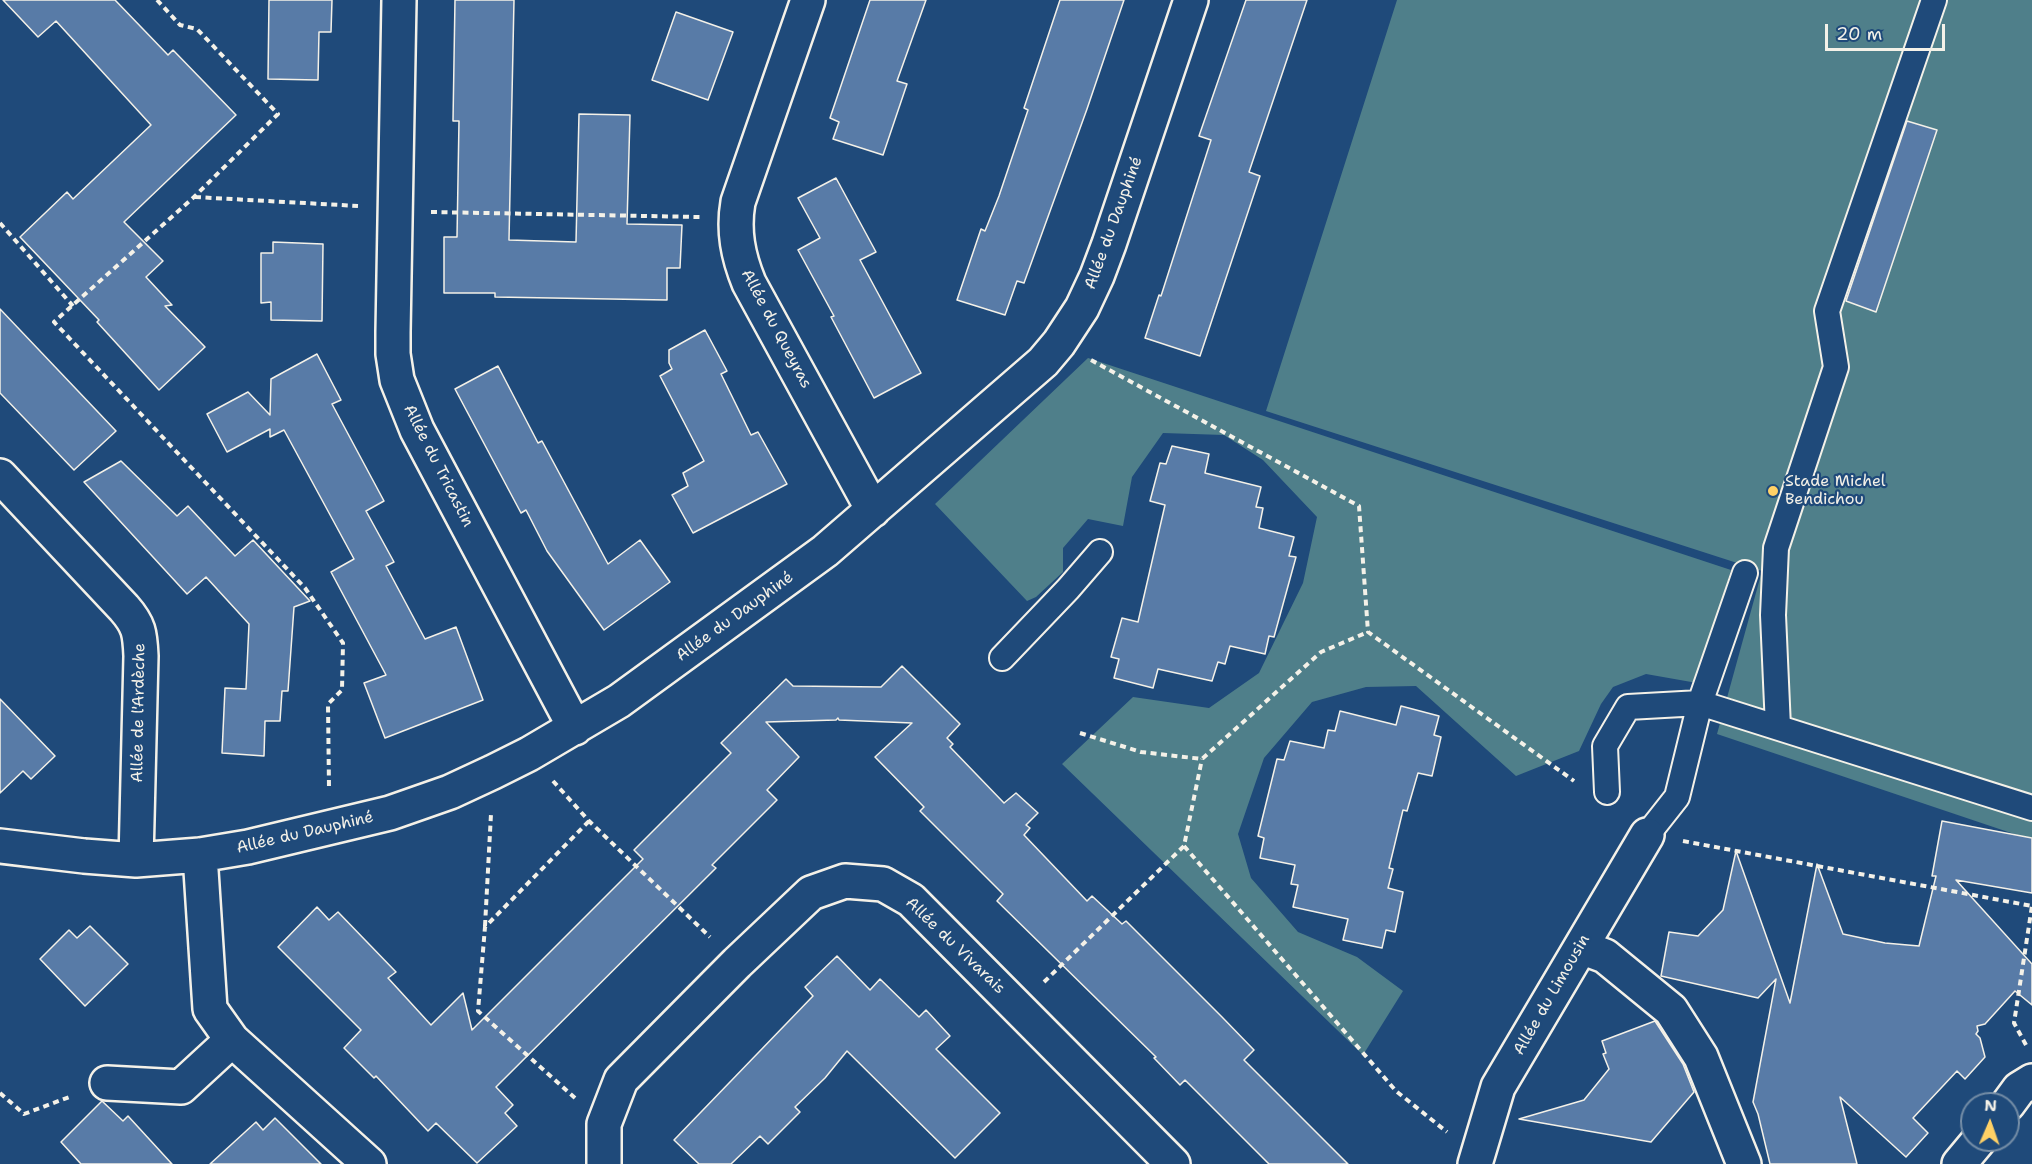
<!DOCTYPE html>
<html>
<head>
<meta charset="utf-8">
<style>
	body { margin:0 }
	#map { position:relative; width:2032px; height:1164px; overflow:hidden; background:#1f4a7a; font-family:"Shantell Sans",sans-serif }
	canvas { display:block }
	.north { position:absolute; left:1960px; top:1092px; width:60px; height:60px; box-sizing:border-box; background:#1f4a7a; border:2px solid #748da6; border-radius:50%; rotate:2deg; font-size:16px; font-weight:700; line-height:24px; text-align:center; color:#f4f1e8 }
	.north::after { content:''; display:block; margin:auto; width:21px; height:27px; background:#ffd166; clip-path:polygon(50% 0,100% 100%,50% 72%,0 100%) }
	.scale { position:absolute; left:1825px; top:24px; width:120px; height:27px; box-sizing:border-box; border:3px solid #f4f1e8; border-top:0; padding-left:8px; font-size:18px; line-height:21px; white-space:nowrap; color:#f4f1e8; -webkit-text-stroke:4px #1f4a7a; paint-order:stroke }
</style>
</head>
<body>
<div id="map">
<canvas width="2032" height="1164"></canvas>
<div class="north">N</div>
<div class="scale">20 m</div>
</div>
<script>
const ctx = document.querySelector('canvas').getContext('2d');
ctx.lineJoin = 'round';
function fill(path, color) { ctx.fillStyle = color; ctx.fill(path, 'evenodd'); }
function stroke(path, color, width, dash) { ctx.strokeStyle = color; ctx.lineWidth = width; ctx.lineCap = dash ? 'butt' : 'round'; ctx.setLineDash(dash || []); ctx.stroke(path); }
function label(font, color, halo, rows, align = 'center') {
  ctx.font = font + ' "Shantell Sans",sans-serif'; ctx.lineWidth = 4.5; ctx.setLineDash([]); ctx.textBaseline = 'middle'; ctx.strokeStyle = halo; ctx.fillStyle = color; for (const [text, x, y, turn = 0] of rows) {
    ctx.save(); ctx.translate(x, y); ctx.rotate((+turn || 0) * Math.PI / 180); ctx.textAlign = isNaN(turn) ? turn : align; if (halo) ctx.strokeText(text, 0, 0); ctx.fillText(text, 0, 0); ctx.restore();
  }
}
const green = new Path2D(`
	M 1397,0 L 2032,0 L 2032,840 L 1717,734 L 1762,571 L 1266,411 Z
	M 1088,358 L 1731,570 L 1697,683 L 1646,674 L 1613,687 L 1601,704 L 1579,751 L 1516,776 L 1416,686 L 1366,687 L 1312,702 L 1264,758 L 1238,834 L 1251,878 L 1298,932 L 1357,957 L 1403,991 L 1363,1055 L 1062,764 L 1133,697 L 1209,708 L 1259,673 L 1303,583 L 1317,517 L 1263,460 L 1224,435 L 1163,433 L 1132,477 L 1123,526 L 1088,519 L 1063,548 L 1063,572 L 1036,597 L 1027,601 L 935,504 Z`);
const building = new Path2D(`
	M 3,0 L 115,0 L 168,55 L 173,50 L 236,115 L 124,222 L 163,261 L 146,277 L 172,305 L 165,306 L 205,347 L 159,390 L 97,322 L 99,320 L 20,237 L 67,192 L 73,199 L 151,125 L 56,21 L 38,37 Z
	M 269,0 L 332,0 L 331,32 L 319,32 L 318,80 L 268,79 Z
	M 455,0 L 514,0 L 509,240 L 576,242 L 579,114 L 630,115 L 627,224 L 682,225 L 680,268 L 667,268 L 667,300 L 495,297 L 495,293 L 444,293 L 444,237 L 457,237 L 459,121 L 453,121 Z
	M 870,0 L 926,0 L 897,81 L 907,84 L 883,155 L 833,139 L 839,122 L 830,118 Z
	M 1060,0 L 1124,0 L 1087,109 L 1024,283 L 1017,281 L 1005,315 L 957,300 L 981,229 L 985,231 L 999,196 L 1028,110 L 1024,108 Z
	M 1246,0 L 1307,0 L 1249,172 L 1260,176 L 1200,356 L 1145,338 L 1159,295 L 1161,296 L 1211,140 L 1199,136 Z
	M 676,12 L 733,32 L 708,100 L 652,80 Z
	M 1907,121 L 1937,130 L 1876,312 L 1846,301 Z
	M 836,178 L 876,252 L 860,260 L 921,373 L 874,398 L 831,317 L 834,316 L 798,250 L 820,238 L 798,198 Z
	M 273,242 L 323,244 L 322,321 L 271,320 L 271,302 L 261,303 L 261,253 L 273,253 Z
	M 0,309 L 116,431 L 74,470 L 0,393 Z
	M 705,330 L 727,371 L 721,374 L 751,435 L 758,432 L 787,484 L 693,533 L 672,495 L 688,486 L 683,473 L 704,461 L 660,376 L 672,369 L 669,363 L 669,350 Z
	M 317,354 L 341,400 L 332,404 L 384,501 L 366,511 L 394,562 L 386,566 L 425,639 L 456,627 L 483,700 L 385,738 L 364,683 L 386,675 L 331,572 L 354,559 L 284,430 L 270,437 L 270,429 L 227,452 L 207,414 L 248,392 L 270,415 L 271,379 Z
	M 498,366 L 538,443 L 542,441 L 608,564 L 640,540 L 670,582 L 604,630 L 547,551 L 526,510 L 521,513 L 455,389 Z
	M 1172,446 L 1209,454 L 1205,473 L 1261,487 L 1256,507 L 1263,508 L 1259,528 L 1294,537 L 1289,556 L 1296,557 L 1274,637 L 1269,636 L 1265,654 L 1230,646 L 1225,664 L 1218,662 L 1212,681 L 1158,669 L 1153,688 L 1114,678 L 1119,659 L 1111,657 L 1122,618 L 1138,622 L 1165,505 L 1150,501 L 1160,463 L 1166,464 Z
	M 121,461 L 177,516 L 188,506 L 235,556 L 253,540 L 310,601 L 294,607 L 288,691 L 282,691 L 280,721 L 265,721 L 264,756 L 222,753 L 225,688 L 246,689 L 249,624 L 206,577 L 187,594 L 84,482 Z
	M 902,666 L 960,724 L 947,738 L 953,744 L 950,747 L 1004,803 L 1016,793 L 1038,813 L 1026,825 L 1030,828 L 1024,835 L 1087,901 L 1092,896 L 1122,924 L 1126,921 L 1222,1017 L 1254,1050 L 1244,1060 L 1348,1164 L 1269,1164 L 1185,1080 L 1180,1085 L 1154,1058 L 1156,1057 L 997,901 L 1003,894 L 920,811 L 924,807 L 875,757 L 912,723 L 839,720 L 838,718 L 836,720 L 766,722 L 799,757 L 767,790 L 777,800 L 712,865 L 716,868 L 496,1087 L 513,1105 L 505,1113 L 517,1126 L 477,1163 L 436,1123 L 428,1131 L 376,1076 L 374,1078 L 344,1048 L 361,1030 L 278,947 L 317,907 L 329,920 L 338,912 L 396,972 L 388,978 L 431,1025 L 463,993 L 472,1030 L 643,859 L 634,850 L 731,753 L 721,743 L 786,679 L 793,686 L 881,687 Z
	M 0,699 L 55,756 L 31,779 L 23,771 L 0,793 Z
	M 1401,706 L 1439,716 L 1434,735 L 1441,737 L 1432,776 L 1418,773 L 1407,811 L 1403,810 L 1389,868 L 1393,869 L 1388,888 L 1403,892 L 1395,932 L 1386,930 L 1382,948 L 1343,940 L 1348,919 L 1293,907 L 1298,885 L 1291,884 L 1295,865 L 1260,858 L 1264,838 L 1258,836 L 1277,759 L 1284,760 L 1290,741 L 1324,748 L 1328,730 L 1335,731 L 1340,711 L 1396,725 Z
	M 1942,821 L 2032,838 L 2032,893 L 1956,880 L 2032,964 L 2032,1005 L 2015,991 L 1985,1024 L 1977,1026 L 1978,1031 L 1976,1034 L 1980,1038 L 1985,1057 L 1965,1079 L 1957,1071 L 1913,1118 L 1928,1133 L 1906,1157 L 1840,1097 L 1857,1164 L 1770,1164 L 1758,1114 L 1753,1102 L 1776,979 L 1758,998 L 1661,976 L 1669,932 L 1698,936 L 1723,910 L 1736,851 L 1790,1003 L 1817,864 L 1843,934 L 1885,943 L 1919,946 L 1936,876 L 1932,876 Z
	M 90,926 L 128,964 L 85,1006 L 40,959 L 69,930 L 77,938 Z
	M 837,956 L 870,990 L 880,979 L 919,1017 L 926,1010 L 950,1036 L 936,1049 L 1000,1113 L 955,1158 L 847,1051 L 825,1078 L 795,1107 L 800,1112 L 768,1144 L 760,1136 L 731,1164 L 699,1164 L 674,1140 L 813,996 L 805,987 Z
	M 1655,1021 L 1683,1064 L 1694,1092 L 1651,1142 L 1519,1119 L 1584,1100 L 1609,1069 L 1603,1054 L 1606,1053 L 1602,1041 Z
	M 102,1101 L 123,1121 L 128,1116 L 172,1164 L 81,1164 L 61,1142 Z
	M 275,1118 L 321,1164 L 210,1164 L 256,1122 L 263,1130 Z`);
const path = new Path2D(`
	M 157,0 L 180,25 L 197,29 L 278,114 L 194,197 L 54,322 L 305,588 L 343,643 L 342,690 L 328,704 L 329,788
	M 195,197 L 358,206
	M 431,212 L 700,217
	M 0,223 L 73,306
	M 1091,360 L 1359,506 L 1368,632 L 1574,781
	M 1080,733 L 1141,752 L 1202,759 L 1321,652 L 1368,632
	M 553,781 L 589,821 L 710,937
	M 1683,841 L 2032,906
	M 1184,846 L 1396,1091 L 1447,1132
	M 485,926 L 491,814
	M 1044,982 L 1184,846 L 1202,759
	M 2026,1045 L 2014,1023 L 2032,906
	M 0,1093 L 24,1114 L 72,1096
	M 575,1098 L 478,1011 L 485,927 L 589,821`);
const service = new Path2D(`
	M 1002,658 L 1068,589 L 1100,552
	M 1778,727 L 1773,615 L 1776,548 L 1836,367 L 1827,311 L 1934,0
	M 1607,792 L 1605,746 L 1628,707 L 1700,703 L 2032,808
	M 1647,835 L 1677,797 L 1700,703 L 1745,573`);
const minor = new Path2D(`
	M 399,0 L 393,332 L 393,354 L 397,380 L 417,430 L 575,728
	M 808,0 L 738,202 C 733,231 738,256 749,283 L 873,510
	M 0,476 L 124,608 C 139,625 140,633 141,656 L 136,860
	M 0,846 L 84,856 L 136,860 L 200,855 L 248,847 L 390,813 L 450,792 L 493,772 L 529,754 L 619,701 L 825,551 L 1043,362 L 1059,343 L 1082,308 L 1097,276 L 1109,244 L 1191,0
	M 200,855 L 210,1009 L 232,1040 L 369,1164
	M 1581,947 L 1605,956 L 1671,1010 L 1701,1057 L 1744,1164
	M 107,1083 L 181,1087 L 232,1040
	M 2008,1104 L 2019,1089 L 2032,1081
	M 604,1164 L 604,1124 L 621,1080 L 737,963 L 811,893 L 845,881 L 883,884 L 911,900 L 1173,1164
	M 1475,1164 L 1498,1087 L 1647,835
	M 1959,1164 L 1979,1140`);
const markers = [
	[1773,491,6,"#ffd166"]
];
const streetNames = [
	["Allée du Dauphiné",1114,223,-70],
	["Allée du Queyras",776,329,62],
	["Allée du Tricastin",438,466,63],
	["Allée du Dauphiné",735,617,-36],
	["Allée de l'Ardèche",139,713,-89],
	["Allée du Dauphiné",305,833,-13],
	["Allée du Vivarais",955,946,44],
	["Allée du Limousin",1552,995,-60]
];
const poiNames = [
	["Stade Michel",1785,482],
	["Bendichou",1785,500]
];
fill(green, '#4f7f8a');
fill(building, '#587ba7');
stroke(building, '#f4f1e8', 1.5);
stroke(service, '#f4f1e8', 28);
stroke(minor, '#f4f1e8', 38);
stroke(path, '#f4f1e8', 4, [6, 4.5]);
stroke(service, '#1f4a7a', 24);
stroke(minor, '#1f4a7a', 33);
for (const [x, y, r, color] of markers) { const dot = new Path2D(); dot.arc(x, y, r, 0, 2 * Math.PI); ctx.fillStyle = color; ctx.fill(dot); stroke(dot, '#1f4a7a', 2); }
label('16px', '#f4f1e8', '#1f4a7a', streetNames);
label('16px', '#f4f1e8', '#1f4a7a', poiNames, 'left');
</script>
</body>
</html>
